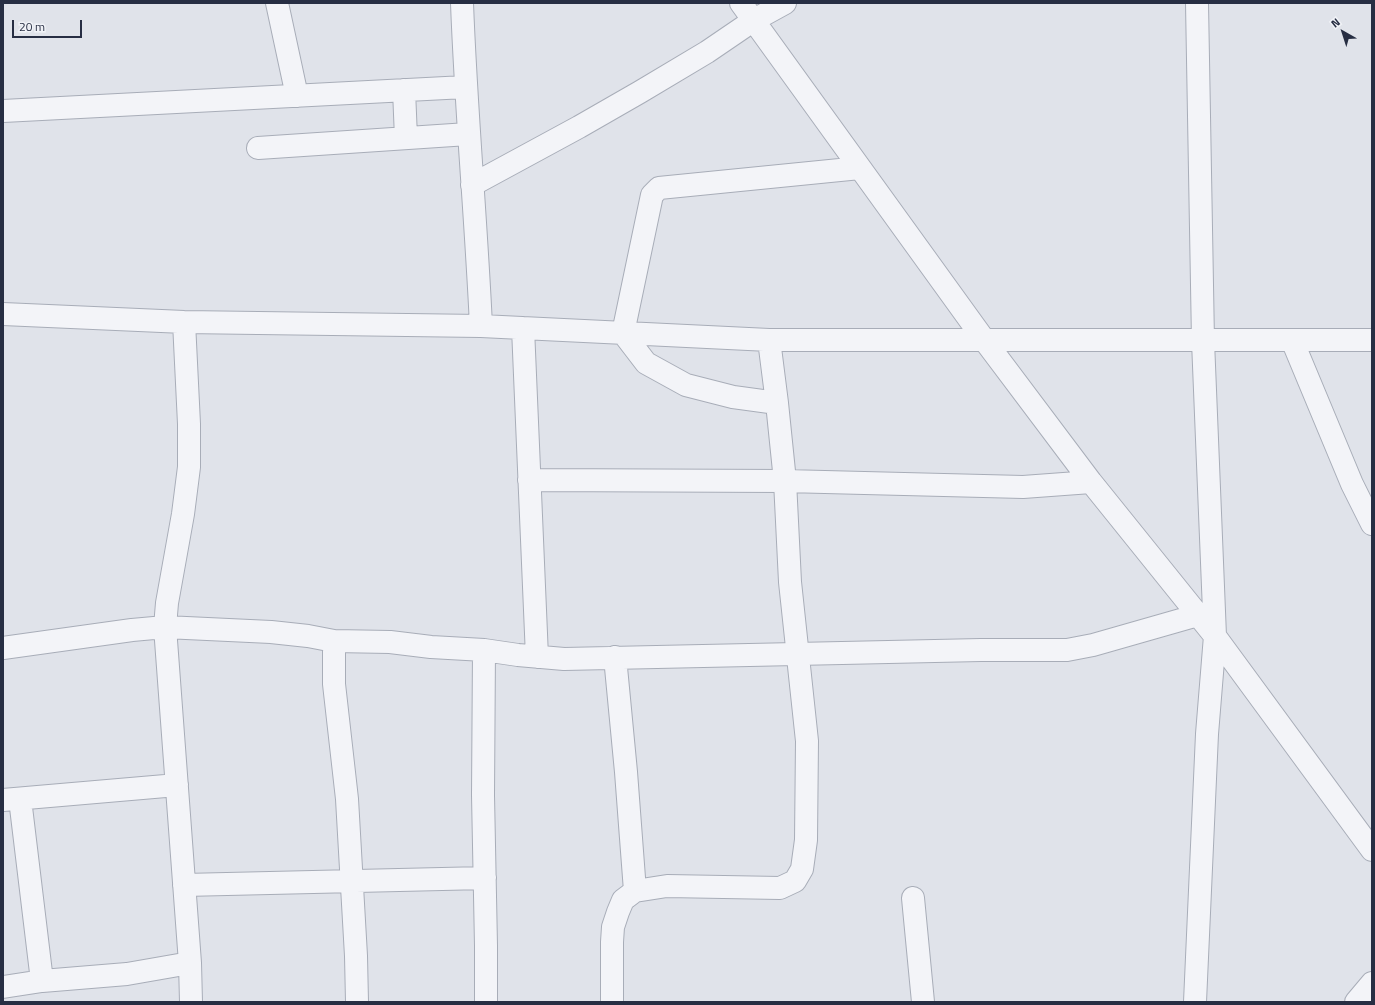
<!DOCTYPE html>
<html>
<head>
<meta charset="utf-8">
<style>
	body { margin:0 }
	#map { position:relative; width:1375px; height:1005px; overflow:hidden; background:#e0e3ea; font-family:"Titillium Web",sans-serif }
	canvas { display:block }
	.frame { position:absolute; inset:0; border:4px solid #272e43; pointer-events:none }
	.north { position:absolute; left:1323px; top:12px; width:40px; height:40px; -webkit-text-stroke:3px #f0f2f7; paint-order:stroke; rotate:321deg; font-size:11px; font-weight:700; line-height:16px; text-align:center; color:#272e43 }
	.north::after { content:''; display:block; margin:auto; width:14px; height:18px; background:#272e43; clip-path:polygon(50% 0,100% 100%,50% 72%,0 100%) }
	.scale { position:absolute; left:12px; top:20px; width:70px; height:18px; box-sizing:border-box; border:2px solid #272e43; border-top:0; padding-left:5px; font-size:12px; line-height:14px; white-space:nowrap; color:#272e43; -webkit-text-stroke:3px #f0f2f7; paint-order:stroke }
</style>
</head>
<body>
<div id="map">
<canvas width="1375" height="1005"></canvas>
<div class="frame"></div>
<div class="north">N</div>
<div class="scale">20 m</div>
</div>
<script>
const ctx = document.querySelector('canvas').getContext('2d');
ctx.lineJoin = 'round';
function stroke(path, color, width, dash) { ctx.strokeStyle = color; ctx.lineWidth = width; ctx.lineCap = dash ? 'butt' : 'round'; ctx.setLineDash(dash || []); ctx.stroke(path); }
const minor = new Path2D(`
	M 277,3 L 297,96
	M 462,3 C 466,111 476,218 481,326
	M 741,3 L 985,341 L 1091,482 L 1215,636 L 1372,850
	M 404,90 L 406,138
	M 3,111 L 465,87
	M 258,148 L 468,134
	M 472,185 L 579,127 L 640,92 L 707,52 L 754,20 L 785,3
	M 3,314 L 184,322 L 481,326 L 769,340 L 1372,340
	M 184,322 L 189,424 L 189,467 L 183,514 L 167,603 L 165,627 L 190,963 L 191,1002
	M 523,328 L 537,657
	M 1292,340 L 1352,484 L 1372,524
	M 777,403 L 733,397 L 686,385 L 646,363 L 623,333 L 652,195 L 659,188 L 860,168
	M 529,480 L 785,481 L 1023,487 L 1091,482
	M 334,641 L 334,684 L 347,799 L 356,956 L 357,1002
	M 3,648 L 132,630 L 165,627 L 271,632 L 308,636 L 334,641 L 390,642 L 431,647 L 484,650 L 518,655 L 564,659 L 981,650 L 1067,650 L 1093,645 L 1198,615
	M 484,650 L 483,795 L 486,946 L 486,1002
	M 615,657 L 626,772 L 635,891
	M 20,799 L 42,981
	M 3,800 L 177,785
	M 184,885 L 485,878
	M 913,898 L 923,1002
	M 3,987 L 42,981 L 127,974 L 190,963
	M 612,1002 L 612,942 L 613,927 L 618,912 L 623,900 L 635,891 L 667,886 L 780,888 L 795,881 L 802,869 L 806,840 L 807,741 L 790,582 L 785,481 L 777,403 L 769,340
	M 1195,1002 L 1207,734 L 1215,636 L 1203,341 L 1197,3
	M 1356,1002 L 1372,983`);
stroke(minor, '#a8adb8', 24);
stroke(minor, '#f3f4f8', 22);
</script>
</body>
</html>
